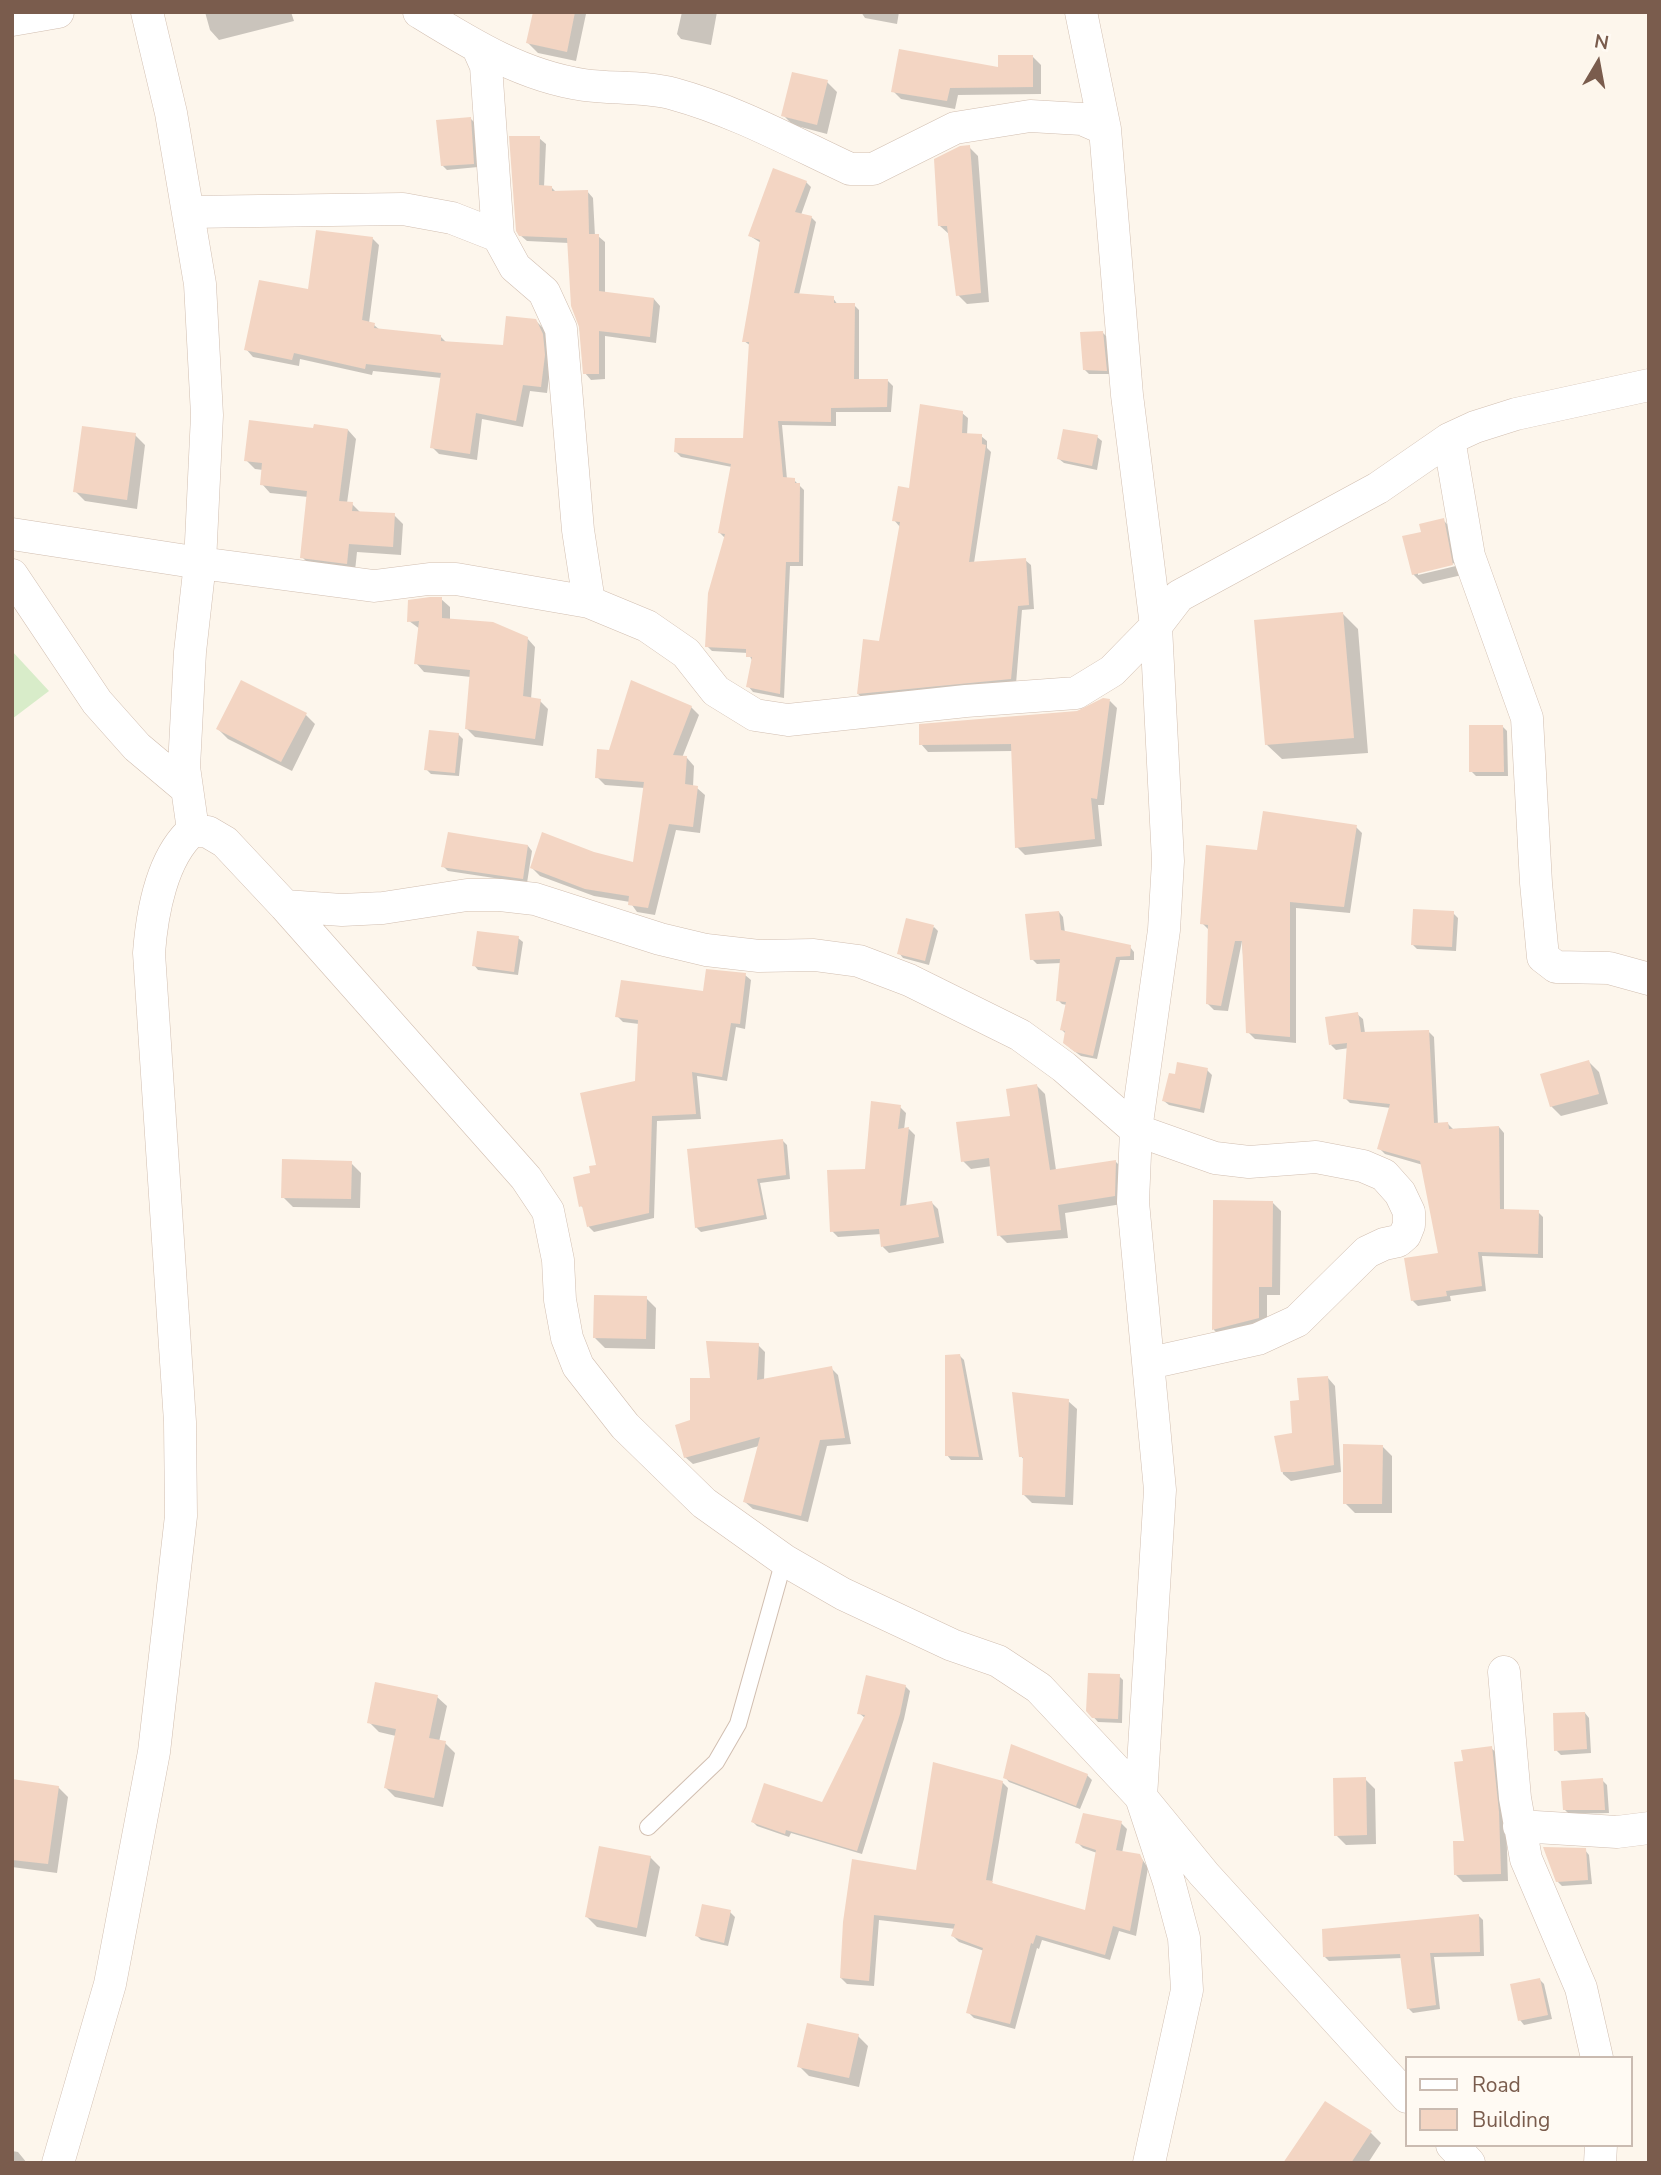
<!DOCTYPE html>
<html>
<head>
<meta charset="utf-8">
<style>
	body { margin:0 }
	#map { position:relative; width:1661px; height:2175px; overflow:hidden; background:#fdf6ec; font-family:"Nunito Sans",sans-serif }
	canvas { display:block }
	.frame { position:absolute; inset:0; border:14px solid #7a5c4d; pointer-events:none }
	.legend { position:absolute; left:1405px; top:2056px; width:228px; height:91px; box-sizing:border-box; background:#fffaf3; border:2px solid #cabbb1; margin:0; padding:9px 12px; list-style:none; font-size:21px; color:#7a5c4d }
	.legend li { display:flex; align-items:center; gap:14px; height:35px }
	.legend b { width:35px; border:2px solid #cabbb1 }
	.north { position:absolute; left:1563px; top:28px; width:70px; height:70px; -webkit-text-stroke:5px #fffaf3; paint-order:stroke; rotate:10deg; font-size:19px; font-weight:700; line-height:28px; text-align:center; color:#7a5c4d }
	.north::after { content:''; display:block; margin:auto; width:24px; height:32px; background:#7a5c4d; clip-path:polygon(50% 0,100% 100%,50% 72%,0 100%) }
</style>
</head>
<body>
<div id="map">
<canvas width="1661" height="2175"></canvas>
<div class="frame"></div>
<ul class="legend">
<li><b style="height:9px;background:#fff"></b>Road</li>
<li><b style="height:19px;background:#f3d5c3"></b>Building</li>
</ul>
<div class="north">N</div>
</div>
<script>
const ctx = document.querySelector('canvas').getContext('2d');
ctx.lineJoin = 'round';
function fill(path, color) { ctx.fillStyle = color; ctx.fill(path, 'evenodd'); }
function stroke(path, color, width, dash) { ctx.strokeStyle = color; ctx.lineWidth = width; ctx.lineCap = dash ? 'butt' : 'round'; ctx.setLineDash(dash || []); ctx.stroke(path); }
const green = new Path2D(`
	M 12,651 L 49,691 L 12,719 Z`);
const shadow = new Path2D(`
	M 205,12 L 291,12 L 294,21 L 219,40 L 210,30 Z
	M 535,12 L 586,14 L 576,61 L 538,53 L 528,43 Z
	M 682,12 L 717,12 L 711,45 L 681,39 L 677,34 Z
	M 861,12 L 899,12 L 897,24 L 865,18 Z
	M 1033,57 L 1041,65 L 1041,94 L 958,95 L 955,109 L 901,99 L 893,91 L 999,69 Z
	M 827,82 L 837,92 L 827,134 L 793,125 L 783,115 Z
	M 471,119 L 475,123 L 478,167 L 447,170 L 442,165 Z
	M 539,138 L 546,144 L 544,187 L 552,188 L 556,192 L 587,191 L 593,198 L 595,236 L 598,236 L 605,242 L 605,293 L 654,299 L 660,306 L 656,343 L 605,336 L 605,379 L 591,380 L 585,373 L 569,243 L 527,241 L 520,235 Z
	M 969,147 L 978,156 L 989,302 L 967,304 L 958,295 L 950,235 L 940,226 Z
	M 806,182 L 811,187 L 801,215 L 811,217 L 816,222 L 799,295 L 833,298 L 838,305 L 854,305 L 859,310 L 859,380 L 888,381 L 893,386 L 891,412 L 836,412 L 836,426 L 782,425 L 787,479 L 794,480 L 804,490 L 803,566 L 790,566 L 784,698 L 753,692 L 748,686 L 753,662 L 748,653 L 712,651 L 707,646 L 726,539 L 720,533 L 732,467 L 681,457 L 676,452 L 745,439 L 751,346 L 744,341 L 761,243 L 750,236 Z
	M 372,238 L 379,245 L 369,323 L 374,325 L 380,330 L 441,337 L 447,343 L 505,346 L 535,320 L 543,328 L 549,342 L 551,363 L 547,393 L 530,391 L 523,427 L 482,419 L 477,460 L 439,454 L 432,447 L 442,378 L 373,371 L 372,375 L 300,359 L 299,366 L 253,357 L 246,349 Z
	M 1103,333 L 1107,337 L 1110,374 L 1089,374 L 1084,369 Z
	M 962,413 L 968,418 L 967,435 L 981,436 L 987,441 L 987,448 L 991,452 L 974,563 L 1025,560 L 1031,565 L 1034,609 L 1022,610 L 1016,684 L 864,699 L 858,694 L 880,643 L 900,527 L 894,520 Z
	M 314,430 L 348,430 L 356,439 L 347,503 L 352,504 L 361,513 L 394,515 L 403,524 L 401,555 L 357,552 L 355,571 L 310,565 L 302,557 L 308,497 L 270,493 L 262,484 L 263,470 L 255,469 L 246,460 Z
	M 135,435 L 145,445 L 137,509 L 85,501 L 75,491 Z
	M 1097,437 L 1102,441 L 1097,470 L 1064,463 L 1059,459 Z
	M 1443,520 L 1453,530 L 1459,562 L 1418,572 L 1418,575 L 1460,565 L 1462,575 L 1423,584 L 1413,574 L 1423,533 Z
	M 441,599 L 450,607 L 450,620 L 527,638 L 535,647 L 531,699 L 540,701 L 548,709 L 543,746 L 475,737 L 467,729 L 471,677 L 424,672 L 416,663 L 420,629 L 409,621 Z
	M 1343,614 L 1358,629 L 1368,753 L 1282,759 L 1266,744 Z
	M 1110,701 L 1117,708 L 1104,805 L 1098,805 L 1102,846 L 1025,855 L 1017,847 L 1013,751 L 928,752 L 921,744 L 1078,713 Z
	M 691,707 L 699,715 L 682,758 L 687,758 L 694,766 L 693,787 L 697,788 L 705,795 L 700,833 L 676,830 L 655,915 L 637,912 L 630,902 L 594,896 L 540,876 L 532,868 L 594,853 L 635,864 L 645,788 L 605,785 L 597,777 L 610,752 Z
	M 305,714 L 315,724 L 292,771 L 228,739 L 218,729 Z
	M 1503,727 L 1507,731 L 1508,776 L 1476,776 L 1471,771 Z
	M 458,734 L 463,739 L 459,776 L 431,774 L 426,769 Z
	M 1356,827 L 1362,833 L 1350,913 L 1296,908 L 1296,1043 L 1255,1039 L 1248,1032 L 1242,941 L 1228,1011 L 1214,1010 L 1207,1003 L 1209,930 L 1202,923 L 1259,852 Z
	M 528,846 L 532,851 L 527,883 L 448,871 L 443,866 Z
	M 1059,912 L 1063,917 L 1065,933 L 1130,947 L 1134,952 L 1134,960 L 1120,960 L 1097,1059 L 1081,1056 L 1070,1048 L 1066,1034 L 1062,1030 L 1067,1005 L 1062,1004 L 1058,1000 L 1062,963 L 1037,964 L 1032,959 Z
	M 1453,913 L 1458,918 L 1456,951 L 1417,949 L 1412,944 Z
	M 934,927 L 938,931 L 929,965 L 903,958 L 899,953 Z
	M 518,938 L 523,942 L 518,975 L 478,970 L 474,965 Z
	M 745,975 L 751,980 L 745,1029 L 736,1027 L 727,1081 L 697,1076 L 701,1119 L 657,1121 L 654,1218 L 594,1232 L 589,1227 L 585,1209 L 581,1206 L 592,1174 L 637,1082 L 639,1024 L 623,1022 L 617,1016 L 705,993 Z
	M 1357,1014 L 1363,1019 L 1365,1033 L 1428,1031 L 1434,1037 L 1438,1125 L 1448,1124 L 1453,1129 L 1499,1127 L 1504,1133 L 1504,1211 L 1538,1212 L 1543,1217 L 1543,1258 L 1482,1256 L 1486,1291 L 1450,1296 L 1451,1301 L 1418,1306 L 1412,1300 L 1440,1254 L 1423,1165 L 1385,1154 L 1379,1148 L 1391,1108 L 1350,1103 L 1345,1098 L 1349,1048 L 1336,1050 L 1331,1045 Z
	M 1589,1062 L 1599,1072 L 1608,1104 L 1561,1116 L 1551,1106 Z
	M 1207,1070 L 1212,1075 L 1204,1113 L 1169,1105 L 1164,1101 Z
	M 1037,1086 L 1045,1094 L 1056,1170 L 1116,1162 L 1124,1170 L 1122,1204 L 1065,1213 L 1068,1238 L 1007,1243 L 999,1235 L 992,1166 L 971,1169 L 963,1161 L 1012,1117 Z
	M 900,1107 L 906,1113 L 904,1130 L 909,1129 L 915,1135 L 906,1207 L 932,1203 L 938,1209 L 944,1243 L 889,1253 L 883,1247 L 882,1234 L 838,1237 L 832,1231 Z
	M 782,1140 L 787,1145 L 790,1179 L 760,1183 L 767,1219 L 701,1232 L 696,1227 Z
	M 351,1163 L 361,1173 L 360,1208 L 293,1207 L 283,1197 Z
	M 1215,1202 L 1272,1202 L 1281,1211 L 1280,1295 L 1267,1295 L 1267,1327 L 1222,1338 L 1214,1330 Z
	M 646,1298 L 656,1308 L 655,1349 L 605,1348 L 595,1338 Z
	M 758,1345 L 765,1352 L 764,1381 L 831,1368 L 838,1375 L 851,1444 L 827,1446 L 808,1522 L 753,1509 L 745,1502 L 759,1446 L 693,1464 L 685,1457 L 691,1422 L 712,1380 Z
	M 960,1356 L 964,1360 L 983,1460 L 951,1460 L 947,1455 Z
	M 1328,1378 L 1335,1386 L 1341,1472 L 1291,1481 L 1283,1474 L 1276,1437 L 1294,1434 L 1301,1402 Z
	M 1068,1401 L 1077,1409 L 1073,1505 L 1032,1503 L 1024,1495 L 1025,1461 L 1021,1456 Z
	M 1382,1446 L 1392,1456 L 1392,1513 L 1355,1513 L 1345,1503 Z
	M 1119,1676 L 1123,1680 L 1122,1723 L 1098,1722 L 1088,1711 Z
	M 905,1686 L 910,1691 L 904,1719 L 862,1854 L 791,1833 L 789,1837 L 757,1826 L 753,1822 L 823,1804 L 865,1718 L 859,1713 Z
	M 437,1697 L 447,1706 L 439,1742 L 445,1743 L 455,1753 L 443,1807 L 395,1797 L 385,1787 L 396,1736 L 379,1732 L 369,1722 Z
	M 1585,1713 L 1589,1718 L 1591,1753 L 1561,1755 L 1556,1750 Z
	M 1491,1748 L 1499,1755 L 1506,1821 L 1508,1881 L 1463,1882 L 1456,1875 L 1466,1843 L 1465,1762 Z
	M 1087,1775 L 1092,1780 L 1080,1809 L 1009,1782 L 1005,1777 Z
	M 1365,1779 L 1375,1789 L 1376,1844 L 1346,1845 L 1336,1835 Z
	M 1602,1780 L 1607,1785 L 1609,1813 L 1569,1814 L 1565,1810 Z
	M 12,1781 L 58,1787 L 68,1797 L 57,1873 L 12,1867 Z
	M 1002,1782 L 1008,1788 L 992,1883 L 995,1886 L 1086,1913 L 1097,1853 L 1083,1848 L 1077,1842 L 1121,1823 L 1127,1829 L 1122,1853 L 1140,1856 L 1148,1868 L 1136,1936 L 1119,1931 L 1110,1960 L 1042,1940 L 1039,1949 L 1037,1948 L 1015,2029 L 974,2018 L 968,2012 L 984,1951 L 959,1942 L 953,1936 L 956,1929 L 879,1920 L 874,1986 L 847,1984 L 841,1978 L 844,1923 L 917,1872 Z
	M 1585,1850 L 1589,1855 L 1592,1884 L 1562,1886 L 1557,1881 Z
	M 650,1857 L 660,1867 L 646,1937 L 597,1927 L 587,1917 Z
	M 730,1912 L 735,1917 L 728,1946 L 701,1940 L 697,1936 Z
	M 1479,1916 L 1483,1920 L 1484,1956 L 1434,1957 L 1440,2009 L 1413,2013 L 1408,2008 L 1402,1958 L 1329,1961 L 1324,1956 Z
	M 1540,1980 L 1544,1984 L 1552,2019 L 1524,2025 L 1520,2020 Z
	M 858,2036 L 868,2046 L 859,2087 L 809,2076 L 799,2066 Z
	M 1325,2103 L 1371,2133 L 1381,2143 L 1368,2163 L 1285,2163 Z
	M 12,2151 L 18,2152 L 27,2163 L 12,2163 Z`);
const building = new Path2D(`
	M 533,12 L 575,12 L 567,52 L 526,43 Z
	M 899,49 L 998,67 L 998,55 L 1033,55 L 1033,87 L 950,88 L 947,101 L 891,92 Z
	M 792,72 L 828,80 L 817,125 L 781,116 Z
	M 471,117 L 474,164 L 441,166 L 436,120 Z
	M 509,136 L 540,136 L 539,185 L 552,186 L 552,191 L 588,190 L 589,234 L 599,234 L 599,291 L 654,298 L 650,337 L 599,331 L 599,374 L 583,374 L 579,327 L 571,306 L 567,238 L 519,236 L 516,231 Z
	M 970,145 L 981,293 L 956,296 L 947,226 L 938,226 L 934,159 L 960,146 Z
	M 773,168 L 807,181 L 795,212 L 812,216 L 794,293 L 834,296 L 834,303 L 855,303 L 854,379 L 888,379 L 887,407 L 831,408 L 831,422 L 778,421 L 783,477 L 795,478 L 795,483 L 800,483 L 799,562 L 786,562 L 780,694 L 746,687 L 752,657 L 746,657 L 746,649 L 705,647 L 708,593 L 725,534 L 718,533 L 731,464 L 674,452 L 675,438 L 743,438 L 749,342 L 742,342 L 760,240 L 748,236 Z
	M 316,230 L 373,237 L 362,320 L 375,323 L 374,328 L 441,335 L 441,341 L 503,345 L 506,316 L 536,319 L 543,334 L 545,355 L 541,387 L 523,385 L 516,421 L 476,413 L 470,454 L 430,448 L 441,373 L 366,364 L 365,369 L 294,353 L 292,360 L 244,350 L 259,280 L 308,289 Z
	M 1103,331 L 1107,371 L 1083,370 L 1080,332 Z
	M 920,404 L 963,411 L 962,433 L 982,434 L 982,444 L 986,445 L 969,562 L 1026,558 L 1029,605 L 1018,606 L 1011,679 L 857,694 L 863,639 L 879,641 L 900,522 L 892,521 L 898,486 L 909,488 Z
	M 249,420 L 313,428 L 314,424 L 348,429 L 339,501 L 353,502 L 352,511 L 395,513 L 393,547 L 349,544 L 347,564 L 300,558 L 307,491 L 260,485 L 262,463 L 244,461 Z
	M 82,426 L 136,433 L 127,500 L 73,492 Z
	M 1063,429 L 1098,435 L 1092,466 L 1057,459 Z
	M 1444,518 L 1453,565 L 1412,575 L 1402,536 L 1421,532 L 1419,524 Z
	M 430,597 L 442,597 L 442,618 L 493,622 L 528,637 L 523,696 L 541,699 L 535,739 L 465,729 L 470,670 L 414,664 L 419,621 L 407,622 L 408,600 Z
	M 1343,612 L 1354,738 L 1265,745 L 1254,620 Z
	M 241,680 L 307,713 L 281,762 L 216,729 Z
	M 631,680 L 692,706 L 673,755 L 687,756 L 685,784 L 698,786 L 693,827 L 669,824 L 648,908 L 628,905 L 629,896 L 585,889 L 530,868 L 542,832 L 594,852 L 633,862 L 644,782 L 595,778 L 597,749 L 609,750 Z
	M 1103,698 L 1110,699 L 1097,799 L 1091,798 L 1095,839 L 1015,848 L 1011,744 L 919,745 L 919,724 L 1077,711 Z
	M 1469,725 L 1503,725 L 1504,772 L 1469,772 Z
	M 429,730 L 459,733 L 455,773 L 424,770 Z
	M 1263,811 L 1357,825 L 1344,907 L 1290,902 L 1290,1037 L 1246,1033 L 1242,941 L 1235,941 L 1221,1006 L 1206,1004 L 1208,925 L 1200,924 L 1206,845 L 1257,850 Z
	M 448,832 L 528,845 L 523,879 L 441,867 Z
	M 1413,909 L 1454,911 L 1452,947 L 1411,945 Z
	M 1059,911 L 1061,930 L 1131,945 L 1130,956 L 1116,957 L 1093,1056 L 1075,1052 L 1063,1043 L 1065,1031 L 1060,1030 L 1066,1002 L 1056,1001 L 1060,959 L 1030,960 L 1025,914 Z
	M 906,918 L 934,925 L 925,961 L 897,954 Z
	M 477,931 L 519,936 L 514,972 L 472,966 Z
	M 706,969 L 746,973 L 740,1024 L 731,1023 L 722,1077 L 692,1072 L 696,1114 L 652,1116 L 649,1213 L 587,1227 L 582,1206 L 579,1207 L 573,1177 L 590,1173 L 589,1166 L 596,1165 L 580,1093 L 635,1081 L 638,1020 L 615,1017 L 621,980 L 703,991 Z
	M 1358,1012 L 1361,1032 L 1429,1030 L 1434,1123 L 1448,1122 L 1449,1129 L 1499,1126 L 1500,1209 L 1539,1210 L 1538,1254 L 1478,1252 L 1482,1286 L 1446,1291 L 1447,1296 L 1411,1301 L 1404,1258 L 1438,1253 L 1420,1161 L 1377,1149 L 1390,1104 L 1343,1099 L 1347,1043 L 1329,1045 L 1325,1017 Z
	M 1589,1060 L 1599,1094 L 1550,1107 L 1540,1074 Z
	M 1177,1062 L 1208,1068 L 1200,1109 L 1162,1101 L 1169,1073 L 1175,1074 Z
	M 1037,1084 L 1050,1170 L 1116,1160 L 1115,1196 L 1058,1205 L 1061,1230 L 997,1236 L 989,1158 L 961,1162 L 956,1122 L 1010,1116 L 1006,1089 Z
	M 871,1101 L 901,1105 L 898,1129 L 909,1127 L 900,1206 L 932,1201 L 939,1237 L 881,1247 L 879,1229 L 830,1232 L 827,1170 L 865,1169 Z
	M 783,1139 L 786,1175 L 757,1179 L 764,1215 L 695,1228 L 687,1149 Z
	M 282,1159 L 352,1161 L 351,1199 L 281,1198 Z
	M 1213,1200 L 1273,1201 L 1272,1287 L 1259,1287 L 1259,1318 L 1212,1330 Z
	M 594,1295 L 647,1296 L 646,1339 L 593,1338 Z
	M 706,1341 L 759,1343 L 757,1380 L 832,1366 L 845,1438 L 820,1440 L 801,1516 L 743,1502 L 760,1437 L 684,1458 L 675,1425 L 690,1420 L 690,1378 L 710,1378 Z
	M 960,1354 L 979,1457 L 945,1456 L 945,1355 Z
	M 1328,1376 L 1334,1465 L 1294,1472 L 1281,1472 L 1274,1436 L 1292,1433 L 1290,1401 L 1299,1400 L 1297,1378 Z
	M 1012,1392 L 1069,1399 L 1065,1497 L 1022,1495 L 1023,1457 L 1019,1457 Z
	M 1343,1444 L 1383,1445 L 1382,1504 L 1343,1504 Z
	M 1088,1673 L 1120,1674 L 1118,1719 L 1092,1718 L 1086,1711 Z
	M 866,1675 L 906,1685 L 900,1714 L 857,1851 L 786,1830 L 785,1834 L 751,1822 L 764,1783 L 822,1802 L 865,1715 L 857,1714 Z
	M 375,1682 L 438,1695 L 429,1738 L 446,1741 L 434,1798 L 384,1788 L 396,1729 L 367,1723 Z
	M 1585,1712 L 1587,1749 L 1554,1751 L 1553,1713 Z
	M 1011,1744 L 1088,1774 L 1076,1806 L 1003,1778 Z
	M 1492,1746 L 1499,1812 L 1501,1874 L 1454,1875 L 1453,1841 L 1464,1841 L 1454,1762 L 1463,1761 L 1461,1750 Z
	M 933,1762 L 1003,1781 L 986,1880 L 993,1881 L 992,1883 L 1085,1910 L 1096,1850 L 1075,1843 L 1083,1813 L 1122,1821 L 1116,1850 L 1140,1854 L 1143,1861 L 1130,1931 L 1113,1926 L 1105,1955 L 1036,1935 L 1033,1944 L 1031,1943 L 1010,2024 L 966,2013 L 983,1948 L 951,1936 L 955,1924 L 874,1915 L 869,1981 L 840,1978 L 843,1922 L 852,1859 L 916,1870 Z
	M 1366,1777 L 1367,1835 L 1334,1836 L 1333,1778 Z
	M 1603,1778 L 1605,1810 L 1563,1810 L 1561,1781 Z
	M 12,1779 L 59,1786 L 48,1864 L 12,1860 Z
	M 599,1846 L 651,1856 L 637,1928 L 585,1917 Z
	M 1543,1847 L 1586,1848 L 1588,1880 L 1556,1882 Z
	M 702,1904 L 731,1910 L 724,1943 L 695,1936 Z
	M 1479,1914 L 1480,1952 L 1430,1953 L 1436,2005 L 1407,2009 L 1400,1954 L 1323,1957 L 1322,1929 Z
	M 1540,1978 L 1548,2015 L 1518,2021 L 1510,1984 Z
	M 807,2023 L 859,2034 L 849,2078 L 797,2067 Z
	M 1325,2101 L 1372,2131 L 1351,2163 L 1283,2163 Z`);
const lane = new Path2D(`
	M 648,1827 L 716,1762 L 738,1724 L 784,1560`);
const street = new Path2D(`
	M 147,12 L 171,113 L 200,284 L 207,415 L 200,563 L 190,652 L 184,767 L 193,830
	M 419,12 C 471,44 522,76 584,85 C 613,89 645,86 674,94 C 736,111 792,142 850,169 L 873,169 L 955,128 L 1030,116 L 1082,119 L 1105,129
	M 12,20 L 58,12
	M 478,48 L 486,66 L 498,236 L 515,267 L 544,292 L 561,329 L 578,530 L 589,602
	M 188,212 L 403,209 L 452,218 L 498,236
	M 1449,439 L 1469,556 L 1527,718 L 1536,883 L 1543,957 L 1556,967 L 1609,968 L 1649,979
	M 12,534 L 200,563 L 374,586 L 429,579 L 456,579 L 589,602 L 647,626 L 686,653 L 716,691 L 755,715 L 788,720 L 966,701 L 1076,693 L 1112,671 L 1156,626 L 1127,395 L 1105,129 L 1081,12
	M 12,575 L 97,702 L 137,747 L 187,789
	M 285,906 L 342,910 L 383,908 L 467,895 L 500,895 L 535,899 L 660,939 L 706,950 L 759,956 L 814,955 L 859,961 L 909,980 L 1020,1035 L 1064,1067 L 1136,1130 L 1215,1158 L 1249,1162 L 1316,1157 L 1363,1166 L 1384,1175 L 1400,1193 L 1409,1212 L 1409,1225 L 1405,1235 L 1398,1241 L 1384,1244 L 1367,1252 L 1297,1321 L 1258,1339 L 1150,1363
	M 1504,1672 L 1515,1798 L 1526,1859 L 1581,1988 L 1597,2058
	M 1519,1826 L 1617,1832 L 1649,1828
	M 1452,2145 L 1469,2163
	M 58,2163 L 110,1984 L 154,1752 L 181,1516 L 180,1422 L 149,953 C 152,913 162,857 193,830 L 208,832 L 225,842 L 285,906 L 526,1178 L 548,1211 L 558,1260 L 560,1300 L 567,1338 L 578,1366 L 625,1426 L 704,1503 L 784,1560 L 843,1594 L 952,1645 L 998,1661 L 1039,1688 L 1141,1797 L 1204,1874 L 1407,2097
	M 1149,2163 L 1187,1990 L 1184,1938 L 1169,1882 L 1141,1797 L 1160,1490 L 1133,1202 L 1136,1130 L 1164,930 L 1168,861 L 1156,626 L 1179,596 L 1378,488 L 1449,439 L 1475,427 L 1516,414 L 1649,385
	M 1600,2163 L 1601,2145`);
fill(green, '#d8ecc9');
fill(shadow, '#0003');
fill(building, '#f3d5c3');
stroke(lane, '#d1beb0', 18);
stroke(street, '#d1beb0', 33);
stroke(lane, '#fff', 16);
stroke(street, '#fff', 32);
</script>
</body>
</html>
